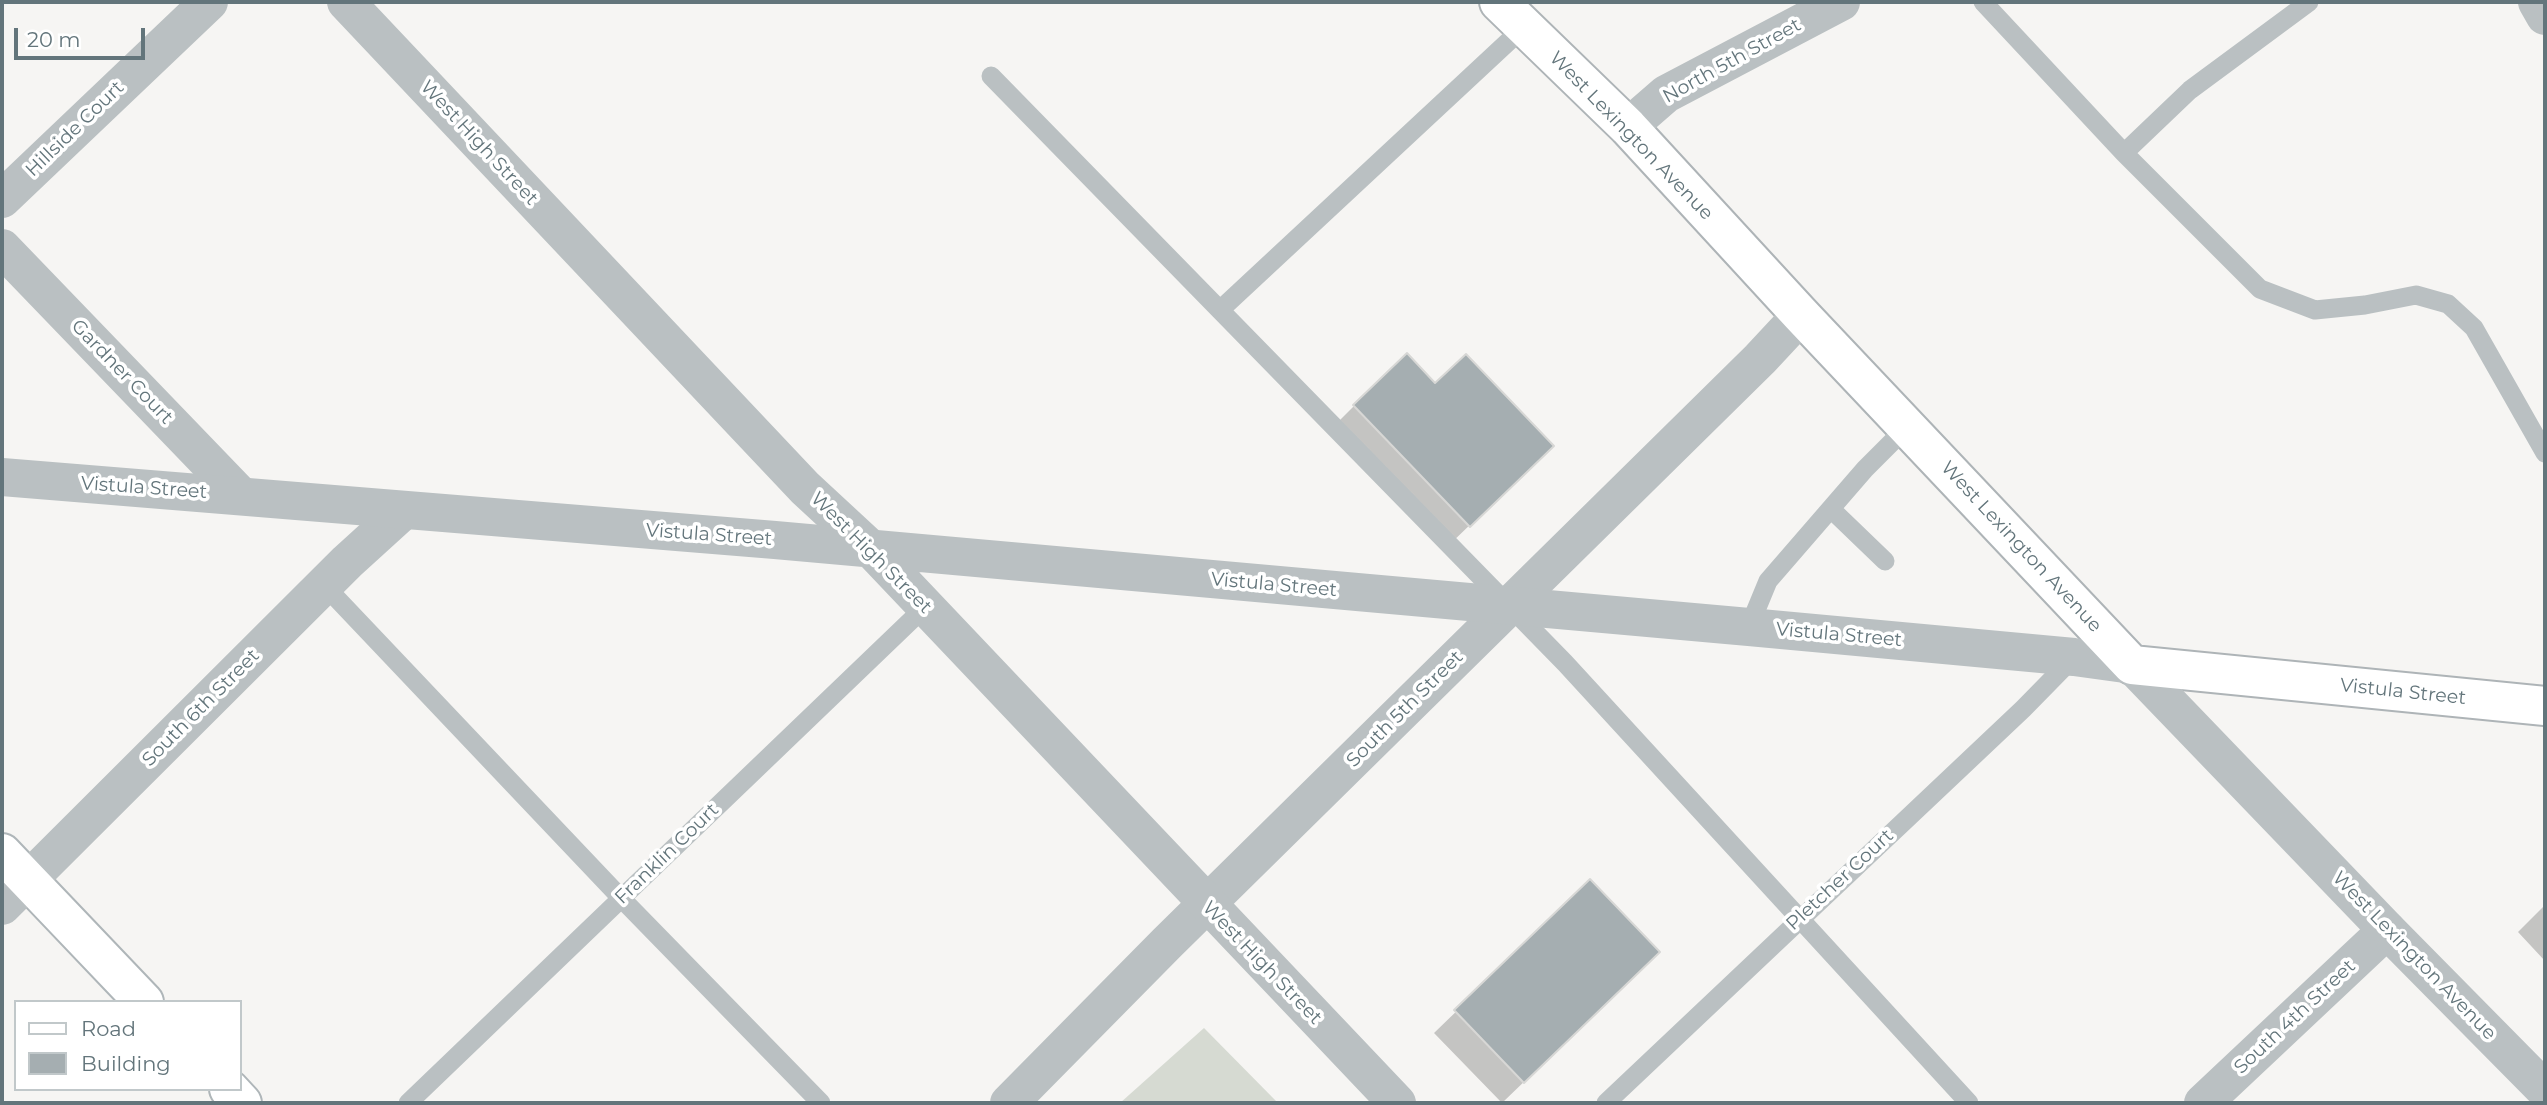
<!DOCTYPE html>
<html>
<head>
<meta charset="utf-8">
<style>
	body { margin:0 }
	#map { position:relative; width:2547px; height:1105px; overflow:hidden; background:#f6f5f3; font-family:Montserrat,sans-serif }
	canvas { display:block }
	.frame { position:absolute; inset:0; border:4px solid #63757b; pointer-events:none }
	.legend { position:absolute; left:14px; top:1000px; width:228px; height:91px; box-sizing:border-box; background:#fff; border:2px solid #c1c8ca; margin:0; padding:9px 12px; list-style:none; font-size:21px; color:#63757b }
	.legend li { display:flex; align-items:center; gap:14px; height:35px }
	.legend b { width:35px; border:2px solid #c1c8ca }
	.scale { position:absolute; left:14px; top:28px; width:131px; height:32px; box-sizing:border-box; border:4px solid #63757b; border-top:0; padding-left:9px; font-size:21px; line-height:24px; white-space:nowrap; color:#63757b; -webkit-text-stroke:5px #fff; paint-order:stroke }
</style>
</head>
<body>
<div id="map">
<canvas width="2547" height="1105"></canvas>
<div class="frame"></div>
<ul class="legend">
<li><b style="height:9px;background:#fff"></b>Road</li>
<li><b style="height:19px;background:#a5aeb1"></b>Building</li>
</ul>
<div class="scale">20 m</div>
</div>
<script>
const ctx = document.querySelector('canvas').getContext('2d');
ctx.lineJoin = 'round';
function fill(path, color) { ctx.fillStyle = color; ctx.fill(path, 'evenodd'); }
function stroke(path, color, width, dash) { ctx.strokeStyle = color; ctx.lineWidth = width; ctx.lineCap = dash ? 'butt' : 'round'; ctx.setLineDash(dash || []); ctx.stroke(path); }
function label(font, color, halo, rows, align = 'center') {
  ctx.font = font + ' Montserrat,sans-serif'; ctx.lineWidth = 7; ctx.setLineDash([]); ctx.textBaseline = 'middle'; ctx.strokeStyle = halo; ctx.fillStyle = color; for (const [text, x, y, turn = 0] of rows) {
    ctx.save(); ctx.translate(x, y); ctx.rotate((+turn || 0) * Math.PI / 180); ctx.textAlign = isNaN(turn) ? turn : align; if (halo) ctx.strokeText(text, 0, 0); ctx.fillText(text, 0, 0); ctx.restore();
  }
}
const green = new Path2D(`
	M 1204,1028 L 1278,1103 L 1120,1103 Z`);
const shadow = new Path2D(`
	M 1434,385 L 1530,467 L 1447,547 L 1333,427 L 1354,406 Z
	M 1590,882 L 1637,973 L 1502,1103 L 1434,1033 Z
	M 2545,905 L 2545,961 L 2518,932 Z`);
const building = new Path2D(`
	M 1407,353 L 1435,383 L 1466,354 L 1554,446 L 1470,527 L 1353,405 Z
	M 1590,879 L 1660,952 L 1524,1083 L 1454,1010 Z`);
const service = new Path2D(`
	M 1983,2 L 2124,153 L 2260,289 L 2315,310 L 2365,305 L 2416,295 L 2448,304 L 2474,328 L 2545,453
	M 991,76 L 1565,663 L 1969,1103
	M 2124,153 L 2190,90 L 2309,2
	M 1220,310 L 1524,27
	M 1831,509 L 1885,561
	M 324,585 L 621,898 L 821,1103
	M 1749,627 L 1768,581 L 1865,469 L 1907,427
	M 408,1103 L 926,606
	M 1606,1103 L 2023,709 L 2073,658`);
const minor = new Path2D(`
	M 346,2 L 805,488 L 872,550
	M 2537,2 L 2545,16
	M 1628,127 L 1666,94 L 1841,2
	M 2,199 L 209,2
	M 2,248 L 241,496
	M 2,906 L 347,562 L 402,512
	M 1009,1103 L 1167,943 L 1760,359 L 1801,315
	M 2203,1103 L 2387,930`);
const tertiary = new Path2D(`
	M 2,477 L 775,540 L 1749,627 L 2074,657 L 2132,665 L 2387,930 L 2545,1090
	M 872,550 L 1397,1103`);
const secondary = new Path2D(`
	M 2,853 L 144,1002
	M 229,1089 L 242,1103`);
const primary = new Path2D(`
	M 1499,2 L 1628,127 L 1801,315 L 2132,665 L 2545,706`);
const streetNames = [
	["North 5th Street",1732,61,-29],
	["Hillside Court",75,129,-44],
	["West Lexington Avenue",1631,136,46],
	["West High Street",479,143,47],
	["Gardner Court",122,372,46],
	["Vistula Street",144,488,4],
	["Vistula Street",709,535,4],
	["West Lexington Avenue",2021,547,47],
	["West High Street",871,553,45],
	["Vistula Street",1274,585,5],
	["Vistula Street",1839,635,5],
	["Vistula Street",2403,692,6],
	["South 6th Street",201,708,-45],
	["South 5th Street",1405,709,-45],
	["Franklin Court",667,854,-44],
	["Pletcher Court",1840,880,-43],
	["West Lexington Avenue",2414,956,46],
	["West High Street",1262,963,46],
	["South 4th Street",2295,1017,-43]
];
fill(green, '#d6dad2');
fill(shadow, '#0003');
fill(building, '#a5aeb1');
stroke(building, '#d7d7d5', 2);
stroke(secondary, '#afb6b9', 42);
stroke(primary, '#aeb4b7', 42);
stroke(service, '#bac0c2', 19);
stroke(minor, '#bac0c2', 38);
stroke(tertiary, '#bac0c2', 38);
stroke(secondary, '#fff', 38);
stroke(primary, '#fff', 38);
label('19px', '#63757b', '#fff', streetNames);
</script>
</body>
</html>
